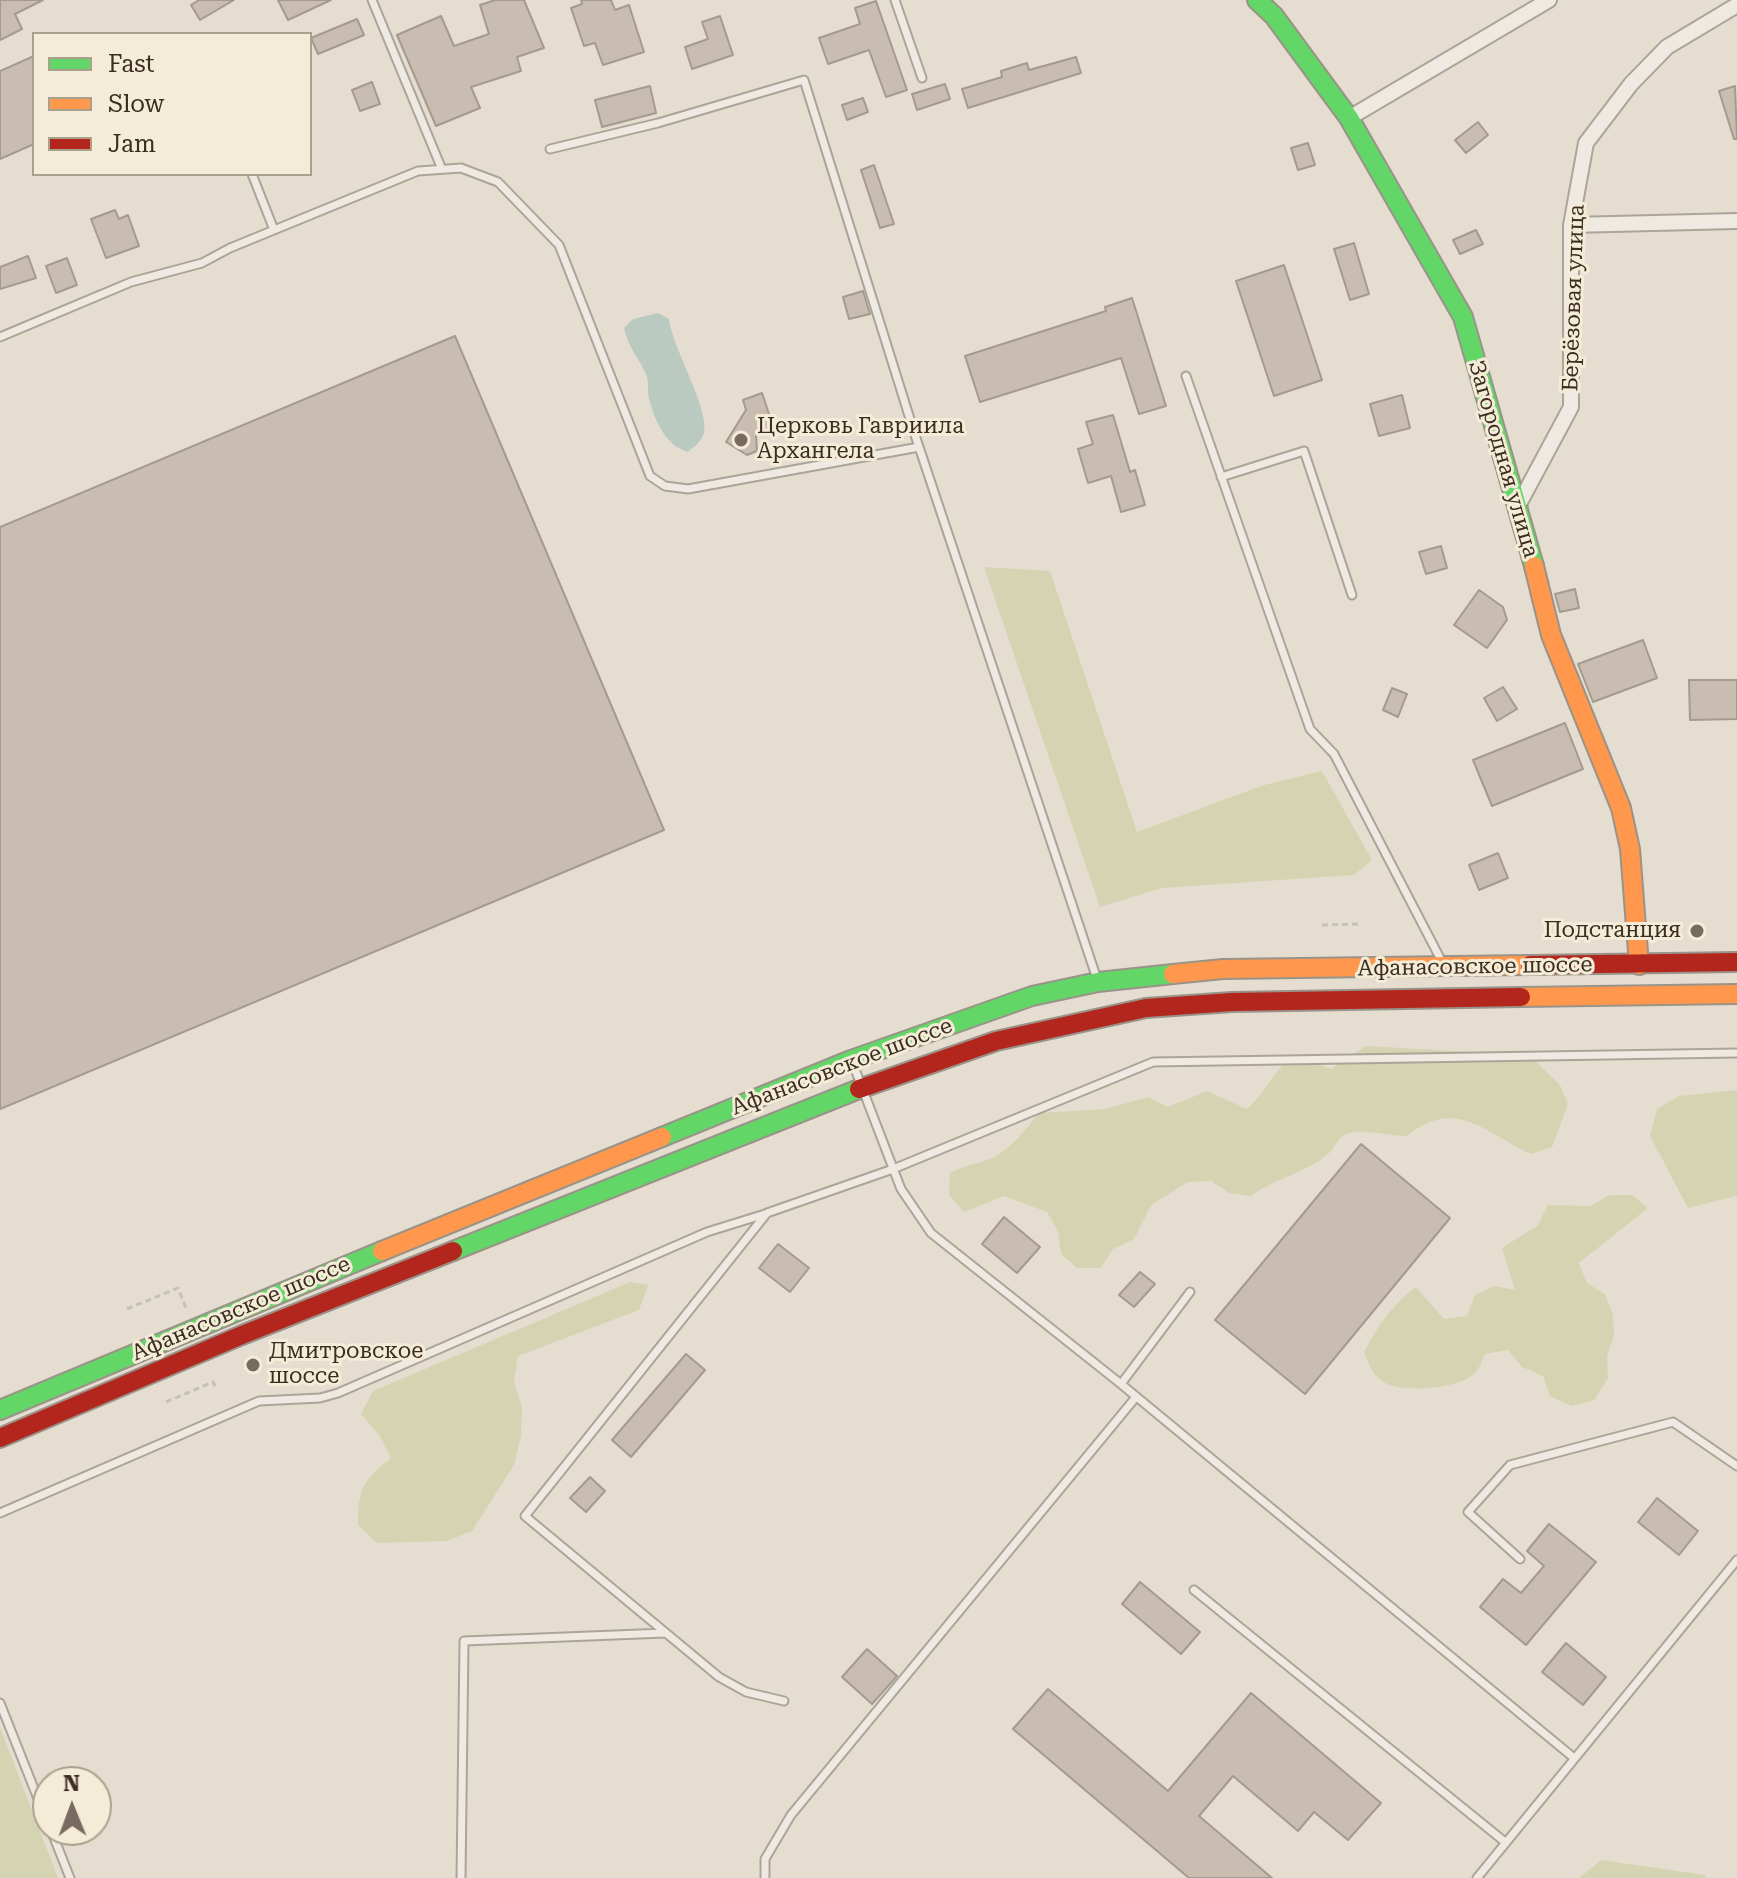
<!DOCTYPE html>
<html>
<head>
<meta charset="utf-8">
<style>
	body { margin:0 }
	#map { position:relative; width:1737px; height:1878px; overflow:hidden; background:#e5ded0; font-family:"Roboto Serif",serif }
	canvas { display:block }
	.legend { position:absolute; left:32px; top:32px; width:280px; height:144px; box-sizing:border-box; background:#f5ecd7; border:2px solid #aaa08e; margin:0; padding:10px 14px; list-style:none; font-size:24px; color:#3a2d21 }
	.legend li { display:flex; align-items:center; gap:16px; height:40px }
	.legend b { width:40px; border:2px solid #aaa08e }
	.north { position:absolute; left:32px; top:1766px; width:80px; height:80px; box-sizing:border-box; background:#f5ecd7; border:2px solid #aaa08e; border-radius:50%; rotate:359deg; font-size:22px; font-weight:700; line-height:32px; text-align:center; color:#3a2d21 }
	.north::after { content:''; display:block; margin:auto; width:28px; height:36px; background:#766b5e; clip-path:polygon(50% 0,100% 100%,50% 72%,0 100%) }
</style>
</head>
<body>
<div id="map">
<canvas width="1737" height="1878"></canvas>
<ul class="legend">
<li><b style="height:10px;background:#63d668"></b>Fast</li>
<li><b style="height:10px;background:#ff974d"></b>Slow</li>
<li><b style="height:10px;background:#b3261e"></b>Jam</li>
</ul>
<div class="north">N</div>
</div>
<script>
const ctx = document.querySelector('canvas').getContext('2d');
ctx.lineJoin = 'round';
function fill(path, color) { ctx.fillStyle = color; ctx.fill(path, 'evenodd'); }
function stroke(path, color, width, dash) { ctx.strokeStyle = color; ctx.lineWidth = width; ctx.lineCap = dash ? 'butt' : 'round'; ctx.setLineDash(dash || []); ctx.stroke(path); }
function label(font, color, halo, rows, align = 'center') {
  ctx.font = font + ' "Roboto Serif",serif'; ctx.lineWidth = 6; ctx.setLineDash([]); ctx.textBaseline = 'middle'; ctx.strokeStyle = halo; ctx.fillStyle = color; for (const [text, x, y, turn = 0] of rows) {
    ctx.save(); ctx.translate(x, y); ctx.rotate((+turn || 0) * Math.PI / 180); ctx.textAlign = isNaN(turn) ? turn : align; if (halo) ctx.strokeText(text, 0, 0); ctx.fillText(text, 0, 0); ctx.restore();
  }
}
const green = new Path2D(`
	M 984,567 L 1050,571 L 1137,832 L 1264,785 L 1322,771 L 1372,860 L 1354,875 L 1162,888 L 1100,907 Z
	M 1366,1046 L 1529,1055 L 1560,1085 L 1568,1104 L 1552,1147 L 1531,1154 C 1485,1133 1456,1096 1407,1136 C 1387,1136 1362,1127 1344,1135 C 1338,1139 1334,1149 1328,1154 C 1304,1174 1275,1178 1251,1196 L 1229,1193 L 1211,1181 L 1188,1182 L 1151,1205 L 1134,1239 L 1113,1249 L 1101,1268 L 1077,1268 L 1061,1254 L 1058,1231 L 1047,1212 L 1004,1196 L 964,1212 L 949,1195 L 950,1173 C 964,1165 979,1164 992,1158 C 1012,1148 1025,1130 1039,1113 L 1105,1109 L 1149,1097 L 1168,1107 L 1207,1091 L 1247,1109 C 1264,1094 1271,1075 1288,1060 L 1310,1061 L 1331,1069 Z
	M 1737,1090 L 1737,1196 L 1688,1208 L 1650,1136 L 1657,1109 L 1679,1096 Z
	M 1609,1195 L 1632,1195 L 1648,1208 L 1579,1263 L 1587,1283 L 1605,1294 L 1613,1315 L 1614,1336 L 1607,1356 L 1608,1378 L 1594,1400 L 1572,1406 L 1550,1396 L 1543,1376 L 1522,1367 L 1508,1350 L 1485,1354 C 1482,1360 1480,1367 1476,1372 C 1463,1389 1402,1393 1385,1383 C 1372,1375 1369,1365 1364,1352 C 1377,1326 1393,1304 1416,1287 L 1444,1319 L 1467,1316 L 1475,1295 L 1494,1286 L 1515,1290 L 1502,1248 L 1538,1225 L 1548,1205 L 1591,1206 Z
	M 630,1282 L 648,1285 L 639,1310 L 518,1356 L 514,1382 L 522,1407 L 521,1436 L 514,1465 L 472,1531 L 447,1541 L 377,1543 L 358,1525 C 358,1489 363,1480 391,1458 L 379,1435 L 361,1414 L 373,1391 Z
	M 0,1727 L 58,1878 L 0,1878 Z
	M 1601,1860 L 1705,1875 L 1706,1878 L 1579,1878 Z`);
const water = new Path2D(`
	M 658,313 L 669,319 C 673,350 710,409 704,433 C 701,442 695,446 688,452 C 666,446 654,420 649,398 C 647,391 649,381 646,374 C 638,357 628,347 624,328 L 633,319 Z`);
const building = new Path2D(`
	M 0,0 L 43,0 L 15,14 L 22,29 L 0,40 Z
	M 199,0 L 234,0 L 200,20 L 191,5 Z
	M 278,0 L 331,0 L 288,20 Z
	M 495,0 L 524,0 L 544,48 L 517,57 L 521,71 L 471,87 L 480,108 L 436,126 L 397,35 L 441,16 L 454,46 L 489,34 L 480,5 Z
	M 581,0 L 611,0 L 615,10 L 629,5 L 644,52 L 603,65 L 595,43 L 584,46 L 571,8 L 582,4 Z
	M 876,1 L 907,90 L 886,97 L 869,50 L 828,64 L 819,38 L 860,24 L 855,8 Z
	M 720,16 L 733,55 L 692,69 L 685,47 L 708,39 L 702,22 Z
	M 357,19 L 364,35 L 318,54 L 311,38 Z
	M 34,56 L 34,144 L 0,159 L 0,71 Z
	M 1076,57 L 1081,73 L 968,108 L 962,89 L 1002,77 L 1001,71 L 1027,63 L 1029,70 Z
	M 372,82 L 380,104 L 360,111 L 352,90 Z
	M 945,84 L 950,99 L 917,110 L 912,94 Z
	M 650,86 L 656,113 L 602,127 L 595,100 Z
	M 1735,86 L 1737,139 L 1734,139 L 1719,91 Z
	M 863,98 L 868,112 L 847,120 L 842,105 Z
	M 1478,122 L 1488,135 L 1466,153 L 1455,140 Z
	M 1308,143 L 1315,165 L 1298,170 L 1291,148 Z
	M 874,165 L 894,224 L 880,228 L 861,170 Z
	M 115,210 L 119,219 L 128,215 L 139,246 L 106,258 L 91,219 Z
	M 1476,230 L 1483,244 L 1460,254 L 1453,240 Z
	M 1354,243 L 1369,294 L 1350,300 L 1334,249 Z
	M 28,256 L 36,278 L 0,289 L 0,267 Z
	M 67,258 L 77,285 L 56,293 L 46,266 Z
	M 1284,265 L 1322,380 L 1274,396 L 1236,281 Z
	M 863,291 L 870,314 L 849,319 L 843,297 Z
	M 1132,298 L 1166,406 L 1139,414 L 1121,358 L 980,402 L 965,356 L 1106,311 L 1105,307 Z
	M 455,336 L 664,830 L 0,1109 L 0,527 Z
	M 762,393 L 774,429 L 756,435 L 757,451 L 747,455 L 726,442 L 746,410 L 743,400 Z
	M 1402,395 L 1410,428 L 1379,436 L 1370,404 Z
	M 1113,415 L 1130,472 L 1135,470 L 1145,505 L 1121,512 L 1111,476 L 1088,483 L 1078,449 L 1093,444 L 1086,422 Z
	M 1441,546 L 1447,568 L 1426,574 L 1419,552 Z
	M 1575,589 L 1579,608 L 1560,612 L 1555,594 Z
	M 1479,590 L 1503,607 L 1507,620 L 1487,648 L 1454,625 Z
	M 1643,640 L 1657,678 L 1593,702 L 1578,664 Z
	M 1689,680 L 1737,680 L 1737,719 L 1690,720 Z
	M 1503,687 L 1517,709 L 1497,721 L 1484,698 Z
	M 1392,688 L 1407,694 L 1398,717 L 1383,710 Z
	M 1565,723 L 1583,769 L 1492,806 L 1473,760 Z
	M 1498,853 L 1508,878 L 1479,890 L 1469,865 Z
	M 1361,1144 L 1450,1218 L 1305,1394 L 1215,1320 Z
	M 1004,1217 L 1040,1247 L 1017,1273 L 982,1244 Z
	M 778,1244 L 809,1268 L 790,1292 L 759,1268 Z
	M 1140,1272 L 1155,1284 L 1134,1307 L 1119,1295 Z
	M 686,1354 L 705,1370 L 631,1457 L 612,1440 Z
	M 590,1477 L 605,1491 L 586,1512 L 570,1498 Z
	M 1657,1498 L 1698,1531 L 1679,1555 L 1638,1522 Z
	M 1549,1524 L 1596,1562 L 1526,1645 L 1480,1607 L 1503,1579 L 1521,1593 L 1544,1566 L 1527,1551 Z
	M 1140,1582 L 1200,1632 L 1181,1654 L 1122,1604 Z
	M 1566,1643 L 1606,1677 L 1583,1705 L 1542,1672 Z
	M 867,1649 L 897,1676 L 872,1704 L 842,1677 Z
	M 1048,1689 L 1168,1791 L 1251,1693 L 1381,1803 L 1348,1840 L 1314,1812 L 1298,1831 L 1233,1776 L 1199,1816 L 1272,1878 L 1189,1878 L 1013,1729 Z`);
const path = new Path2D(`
	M 1322,925 L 1360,924
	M 127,1309 L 178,1288 L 186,1308
	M 166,1402 L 213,1382 L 216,1388`);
const lane = new Path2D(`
	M 372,0 L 441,167
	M 895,0 L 922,78
	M 550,149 L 658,123 L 804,80 L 915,435 L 1096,976
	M 252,174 L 274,230
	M 0,337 L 131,282 L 202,263 L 230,248 L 418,171 L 461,168 L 498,182 L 559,245 L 650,476 L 665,486 L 688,489 L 919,447
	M 1186,376 L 1310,729 L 1334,754 L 1441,960
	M 1221,477 L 1304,451 L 1352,595
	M 853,1064 L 901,1189 L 931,1233 L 1121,1384 L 1190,1292
	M 1121,1384 L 1574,1758
	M 0,1513 L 259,1401 L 320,1398 L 338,1393 L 707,1232 L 765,1214
	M 1520,1559 L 1468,1512 L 1510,1465 L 1673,1422 L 1737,1466
	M 1194,1590 L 1505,1842
	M 784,1701 L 746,1692 L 719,1677 L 525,1516 L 767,1213 L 893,1169 L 1153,1062 L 1737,1053
	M 0,1703 L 48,1824
	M 51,1830 L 70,1878
	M 461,1878 L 464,1641 L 665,1633
	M 765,1878 L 765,1859 L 791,1815 L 1136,1397
	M 1477,1878 L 1737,1560`);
const street = new Path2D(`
	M 1349,118 L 1549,0
	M 1571,225 L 1737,221
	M 1519,504 L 1571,407 L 1571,225 L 1586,143 L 1631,84 L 1667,47 L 1737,5`);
const fast = new Path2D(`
	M 1257,0 L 1274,16 L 1349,118 L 1463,317 L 1534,566
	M 662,1137 L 851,1060 L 1032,996 L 1098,982 L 1173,974
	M 453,1251 L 859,1089
	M 0,1410 L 382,1251`);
const slow = new Path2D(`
	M 1534,566 L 1551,635 L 1621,808 L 1630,849 L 1639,965
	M 1173,974 L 1223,969 L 1530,965
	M 1521,997 L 1737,994
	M 382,1251 L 662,1137`);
const jam = new Path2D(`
	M 1530,965 L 1737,962
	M 859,1089 L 996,1041 L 1146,1008 L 1232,1002 L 1521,997
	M 0,1438 L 242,1335 L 453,1251`);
const markers = [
	[741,440,8,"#766b5e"],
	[1697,931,8,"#766b5e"],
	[253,1365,8,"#766b5e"]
];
const streetNames = [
	["Берёзовая улица",1574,298,-88],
	["Загородная улица",1503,459,74],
	["Афанасовское шоссе",1475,967,-1],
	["Афанасовское шоссе",842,1067,-21],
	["Афанасовское шоссе",241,1309,-23]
];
const poiNames = [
	["Церковь Гавриила",757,427],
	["Архангела",757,452],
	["Подстанция",1681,931,"right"],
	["Дмитровское",269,1352],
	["шоссе",269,1377]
];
fill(green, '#d4d4b3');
fill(water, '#bbcac1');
fill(building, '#c9bdb1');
stroke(building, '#a59a8f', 2);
stroke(lane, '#aba499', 11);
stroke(street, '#aba499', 18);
stroke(fast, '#9a9389', 22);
stroke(slow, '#9a9389', 22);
stroke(jam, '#9a9389', 22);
stroke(path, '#c6c1b8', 3, [6, 4]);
stroke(lane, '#eee9e1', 7);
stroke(street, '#eee9e1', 14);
stroke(fast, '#63d668', 18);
stroke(slow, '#ff974d', 18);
stroke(jam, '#b3261e', 18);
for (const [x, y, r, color] of markers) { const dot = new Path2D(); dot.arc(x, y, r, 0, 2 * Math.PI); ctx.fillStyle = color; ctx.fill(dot); stroke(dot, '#f5ecd7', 3); }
label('22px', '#3a2d21', '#f5ecd7', streetNames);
label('22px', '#3a2d21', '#f5ecd7', poiNames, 'left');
</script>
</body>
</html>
